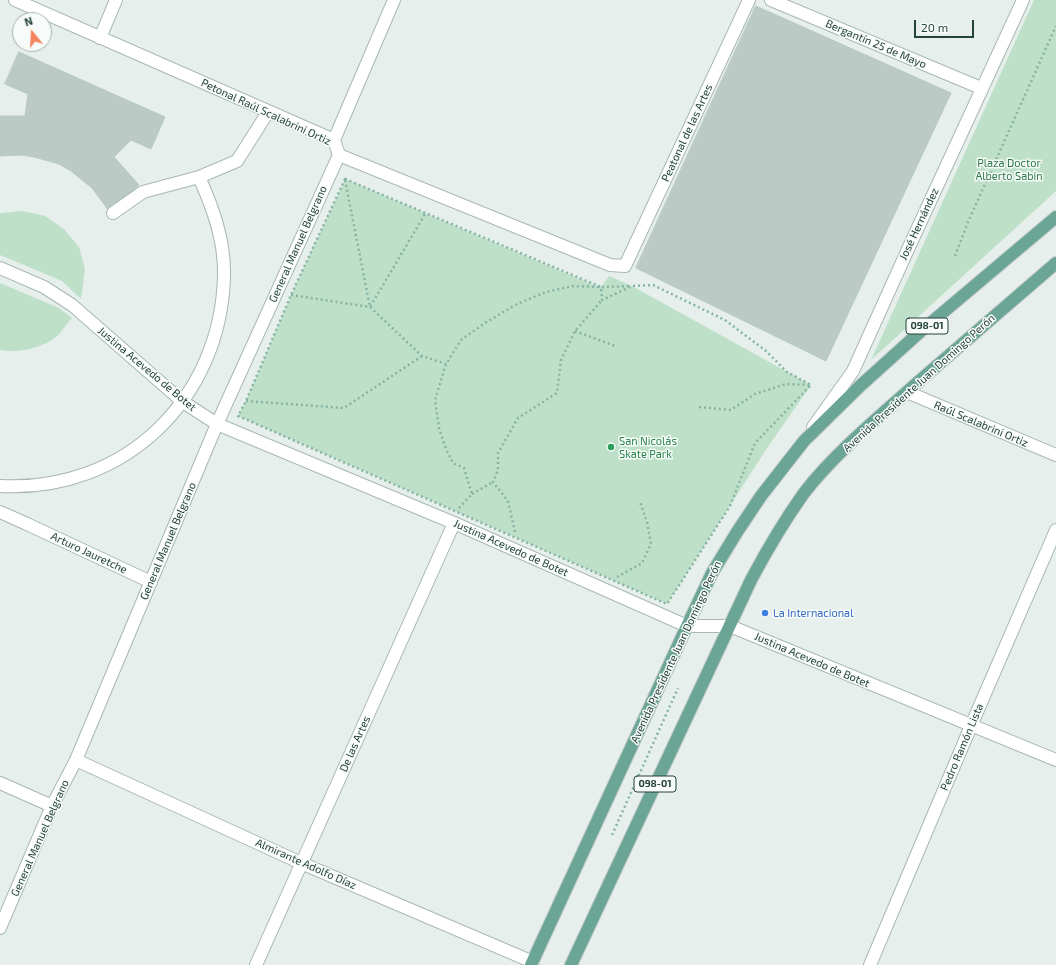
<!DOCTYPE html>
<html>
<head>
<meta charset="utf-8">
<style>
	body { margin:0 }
	#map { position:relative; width:1056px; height:965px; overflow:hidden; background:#e6efeb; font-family:"Exo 2",sans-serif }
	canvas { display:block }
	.north { position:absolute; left:12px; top:12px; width:40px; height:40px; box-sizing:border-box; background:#f7fbf9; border:1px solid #a3b1ad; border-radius:50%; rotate:342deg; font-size:11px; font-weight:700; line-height:16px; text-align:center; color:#24423a }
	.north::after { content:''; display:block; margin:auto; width:14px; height:18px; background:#f4845f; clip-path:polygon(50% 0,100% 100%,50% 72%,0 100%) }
	.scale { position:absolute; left:914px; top:20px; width:60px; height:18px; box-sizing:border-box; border:2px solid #24423a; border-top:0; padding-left:5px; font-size:12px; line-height:14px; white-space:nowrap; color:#24423a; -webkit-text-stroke:3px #f7fbf9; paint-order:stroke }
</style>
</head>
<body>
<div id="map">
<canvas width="1056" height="965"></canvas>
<div class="north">N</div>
<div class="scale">20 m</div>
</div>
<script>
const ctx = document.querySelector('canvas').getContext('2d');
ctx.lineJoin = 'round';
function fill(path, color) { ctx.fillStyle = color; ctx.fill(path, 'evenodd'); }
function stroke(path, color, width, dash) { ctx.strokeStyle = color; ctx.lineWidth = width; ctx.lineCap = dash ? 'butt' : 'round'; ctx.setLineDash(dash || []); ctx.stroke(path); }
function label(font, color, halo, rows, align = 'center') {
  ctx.font = font + ' "Exo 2",sans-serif'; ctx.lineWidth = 3; ctx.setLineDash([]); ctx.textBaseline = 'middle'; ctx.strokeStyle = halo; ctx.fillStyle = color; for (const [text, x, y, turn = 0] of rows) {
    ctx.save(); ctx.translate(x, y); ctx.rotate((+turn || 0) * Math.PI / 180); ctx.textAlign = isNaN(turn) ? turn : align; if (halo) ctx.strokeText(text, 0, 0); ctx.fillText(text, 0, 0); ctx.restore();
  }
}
const green = new Path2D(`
	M 1034,0 L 1056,0 L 1056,191 L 871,360 Z
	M 345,179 L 594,285 L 601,287 L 609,276 L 632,286 L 811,385 L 767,448 L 667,604 L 238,416 L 246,401 L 291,295 Z
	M 22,211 L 45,216 L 64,229 L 79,247 L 85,269 L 81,299 L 62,281 L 0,255 L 0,213 Z
	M 0,283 L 59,308 L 72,318 C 67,323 62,332 56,337 C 40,349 19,353 0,350 Z`);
const building = new Path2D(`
	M 756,6 L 951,93 L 826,361 L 636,268 Z
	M 19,52 L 165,117 L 151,149 L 131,140 L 114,157 L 139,185 L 109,211 L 92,188 L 71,171 L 59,164 L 34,157 L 21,155 L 0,156 L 0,116 L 25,116 L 28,94 L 5,84 Z`);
const path = new Path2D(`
	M 345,179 L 601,287 L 602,300 L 632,286 L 653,285 L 725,320 L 766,351 L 787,372 L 811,385 L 755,443 L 730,506 L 667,604 L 238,416 L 246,401 L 291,295 Z
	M 345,180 L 370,307 L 425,214
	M 955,256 L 968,222 L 1056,26
	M 291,295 L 370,307 L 422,356 L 446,364
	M 575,331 L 615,346
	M 246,401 L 344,408 L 422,356
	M 699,407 L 731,410 L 755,394 L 786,384 L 809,385
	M 472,494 L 493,482
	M 459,508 L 472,494 L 464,468 L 453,463 L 446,449 L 439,428 L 435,400 L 446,364 L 461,340 L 485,323 L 517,304 L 546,292 L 573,286 L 601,287 L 630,286
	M 515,532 L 508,501 L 493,482 L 498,470 L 498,453 L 518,418 L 557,393 L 561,360 L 575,331 L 602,300
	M 617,577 L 642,563 L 651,544 L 647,522 L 640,502
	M 612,835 L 678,688`);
const pedestrian = new Path2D(`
	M 15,0 L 334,140 L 339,155
	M 100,38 L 116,0
	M 334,140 L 394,0
	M 113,213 L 143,192 L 199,177 L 237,161 L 268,112
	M 0,486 C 124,493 221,399 224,276 C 225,241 213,208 199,177
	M 0,512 L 27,524`);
const minor = new Path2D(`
	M 771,0 L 981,88
	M 907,392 L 1056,455
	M 217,424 L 339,155 L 610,265 L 625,266 L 749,0
	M 813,427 L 853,371 L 909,247 L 1023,0
	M 27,524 L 151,582
	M 687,626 L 730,626 L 1056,760
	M 76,760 L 301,863 L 533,962
	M 0,783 L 52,806
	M 256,965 L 454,523
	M 870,965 L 971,726 L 1056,530`);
const tertiary = new Path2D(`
	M 0,268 L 44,287 L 72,305 L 183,402 L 217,424 L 454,523 L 687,626
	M 0,928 L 52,806 L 76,760 L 217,424`);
const primary = new Path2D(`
	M 531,965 L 687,626 L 712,573 L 737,532 L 761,496 L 804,441 L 860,386 L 921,331 L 1056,217
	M 571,965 L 751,580 C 767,550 784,521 804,493 C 835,453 879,417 917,383 C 963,343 1010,303 1056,263`);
const markers = [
	[611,447,4,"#2e9e5b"],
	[765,613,4,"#3f7fe0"]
];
const shields = [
	[927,326,42],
	[655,784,42]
];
const shieldNames = [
	["098-01",927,326],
	["098-01",655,784]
];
const streetNames = [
	["Bergantín 25 de Mayo",876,44,23],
	["Petonal Raúl Scalabrini Ortiz",266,112,25],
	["Peatonal de las Artes",687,133,-65],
	["José Hernández",919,224,-65],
	["General Manuel Belgrano",298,244,-66],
	["Justina Acevedo de Botet",147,369,40],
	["Avenida Presidente Juan Domingo Perón",919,383,-42],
	["Raúl Scalabrini Ortiz",981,424,23],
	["General Manuel Belgrano",168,541,-67],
	["Justina Acevedo de Botet",511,548,24],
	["Arturo Jauretche",89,553,25],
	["Avenida Presidente Juan Domingo Perón",676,652,-65],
	["Justina Acevedo de Botet",812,660,23],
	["De las Artes",355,744,-66],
	["Pedro Ramón Lista",962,747,-67],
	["General Manuel Belgrano",40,838,-66],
	["Almirante Adolfo Díaz",306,864,24]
];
const parkNames = [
	["Plaza Doctor",1009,163],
	["Alberto Sabin",1009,176]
];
const leisureNames = [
	["San Nicolás",619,441],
	["Skate Park",619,454]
];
const shopNames = [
	["La Internacional",773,613]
];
fill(green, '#bfe0c8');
fill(building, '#bbcac4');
stroke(building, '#b8c9c2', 1);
stroke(pedestrian, '#a8b8b2', 14);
stroke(minor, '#a8b8b2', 14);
stroke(tertiary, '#a8b8b2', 14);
stroke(primary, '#c2cac8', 14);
stroke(path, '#86b3a5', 2.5, [2, 3]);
stroke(pedestrian, '#fff', 12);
stroke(minor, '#fff', 12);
stroke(tertiary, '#fff', 12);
stroke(primary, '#6aa596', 12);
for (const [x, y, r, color] of markers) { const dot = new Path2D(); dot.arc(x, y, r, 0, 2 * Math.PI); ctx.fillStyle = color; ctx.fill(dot); stroke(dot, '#f7fbf9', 1.5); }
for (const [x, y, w] of shields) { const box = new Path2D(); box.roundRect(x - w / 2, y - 8, w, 16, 3); ctx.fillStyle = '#f7fbf9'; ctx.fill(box); stroke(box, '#24423a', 1); }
label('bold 10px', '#24423a', null, shieldNames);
label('11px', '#24423a', '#f7fbf9', streetNames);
label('11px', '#2d7a4b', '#f7fbf9', parkNames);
label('11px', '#27864d', '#f7fbf9', leisureNames, 'left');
label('11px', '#366cbe', '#f7fbf9', shopNames, 'left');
</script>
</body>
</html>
